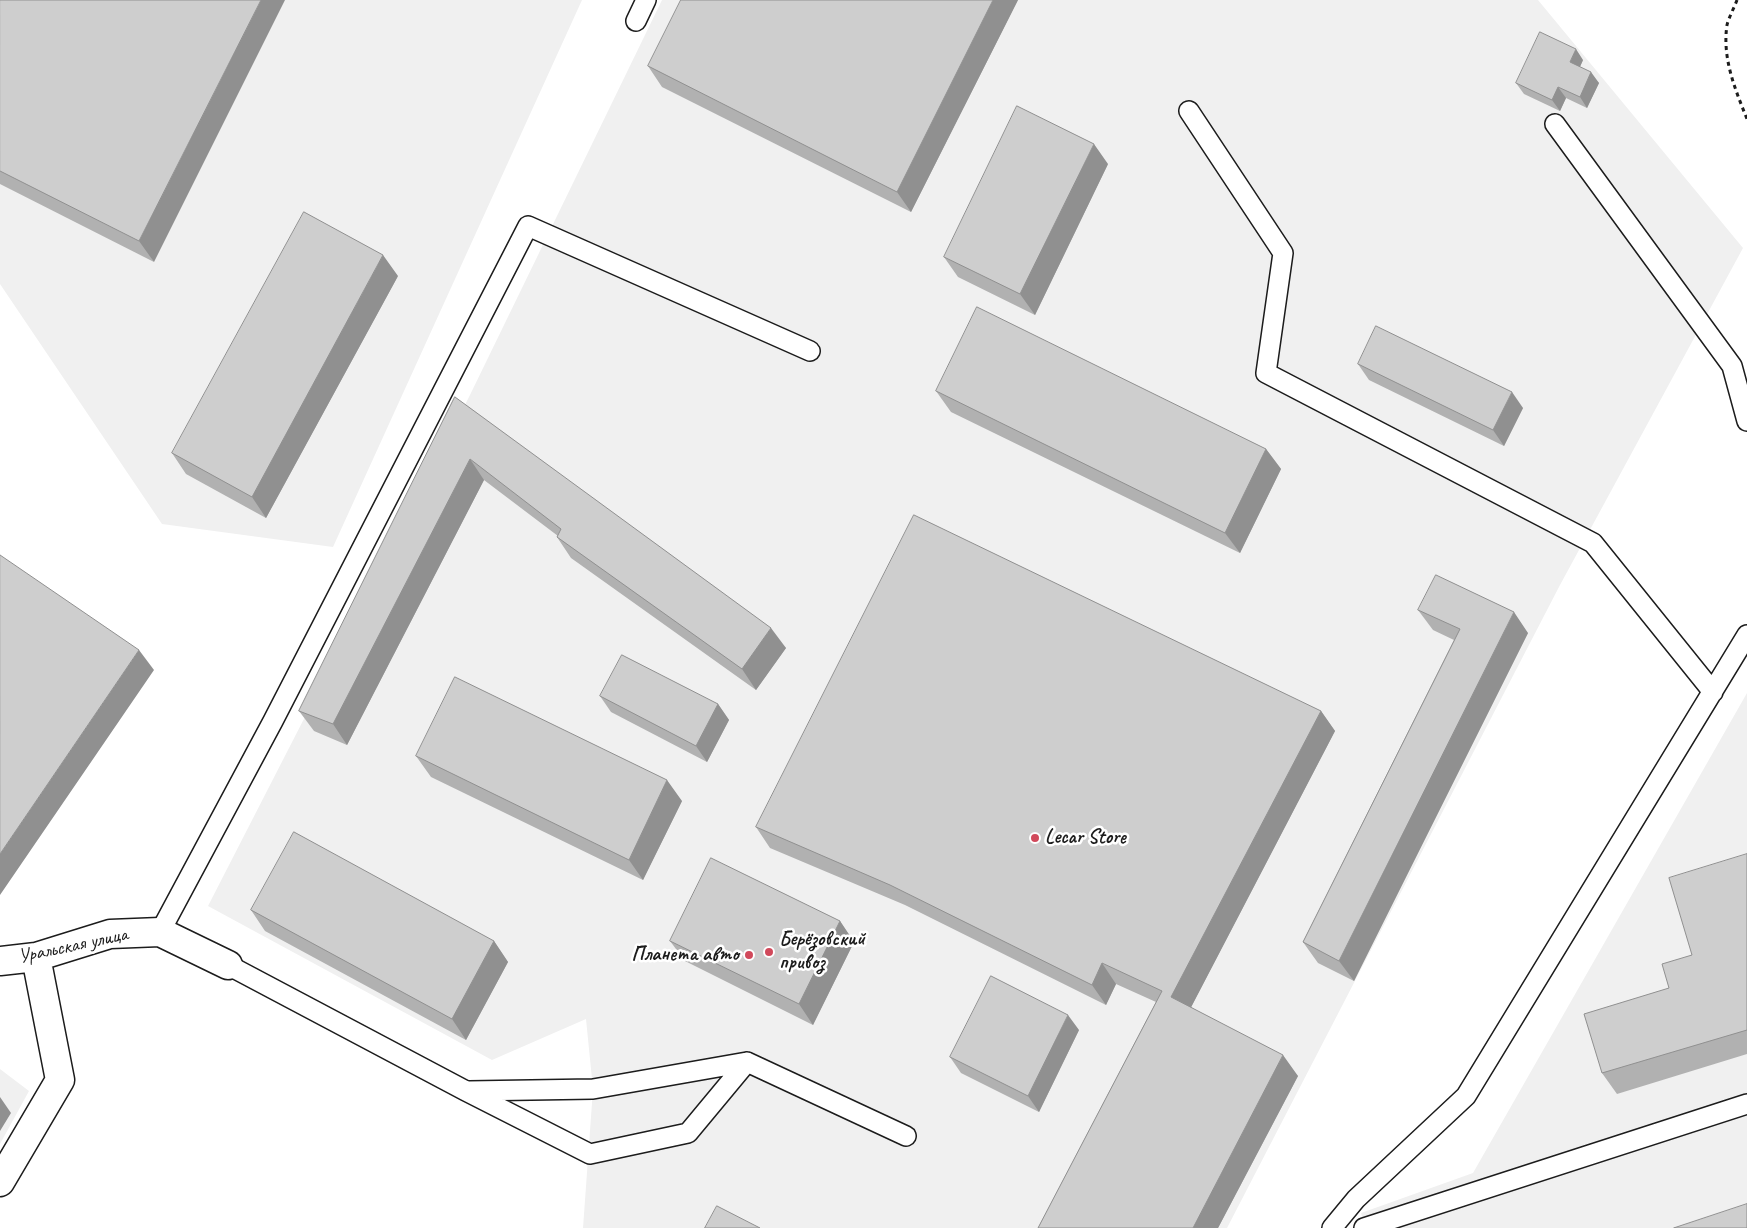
<!DOCTYPE html>
<html>
<head>
<meta charset="utf-8">
<style>
	body { margin:0 }
	canvas { display:block; background:#fff }
</style>
</head>
<body>
<canvas width="1747" height="1228"></canvas>
<script>
const ctx = document.querySelector('canvas').getContext('2d');
ctx.lineJoin = 'round';
function fill(path, color) { ctx.fillStyle = color; ctx.fill(path, 'evenodd'); }
function stroke(path, color, width, dash) { ctx.strokeStyle = color; ctx.lineWidth = width; ctx.lineCap = dash ? 'butt' : 'round'; ctx.setLineDash(dash || []); ctx.stroke(path); }
function label(font, color, halo, rows, align = 'center') {
  ctx.font = font + ' Caveat,sans-serif'; ctx.lineWidth = 5; ctx.setLineDash([]); ctx.textBaseline = 'middle'; ctx.strokeStyle = halo; ctx.fillStyle = color; for (const [text, x, y, turn = 0] of rows) {
    ctx.save(); ctx.translate(x, y); ctx.rotate((+turn || 0) * Math.PI / 180); ctx.textAlign = isNaN(turn) ? turn : align; if (halo) ctx.strokeText(text, 0, 0); ctx.fillText(text, 0, 0); ctx.restore();
  }
}
const built = new Path2D(`
	M 0,0 L 582,0 L 333,547 L 162,524 L 0,284 Z
	M 662,0 L 1538,0 L 1743,248 L 1560,585 L 1227,1228 L 583,1228 L 593,1089 L 586,1019 L 492,1060 L 208,906 L 469,397 Z
	M 1747,693 L 1747,1228 L 1365,1228 L 1361,1213 L 1473,1173 Z
	M 0,1069 L 29,1091 L 0,1144 Z`);
const path = new Path2D(`
	M 1737,0 C 1734,8 1729,17 1727,25 C 1722,58 1735,89 1747,119`);
const service = new Path2D(`
	M 636,21 L 646,0
	M 1189,111 L 1283,253 L 1266,373 L 1593,543 L 1713,692
	M 1555,124 L 1732,366 L 1747,421
	M 160,932 L 273,721 L 528,226 L 810,351
	M 228,965 L 466,1091 L 590,1154 L 688,1133 L 747,1062
	M 469,1091 L 593,1089 L 747,1062 L 906,1136
	M 1332,1228 L 1356,1199 L 1466,1096 L 1747,635
	M 1364,1228 L 1747,1104`);
const minor = new Path2D(`
	M 0,961 L 36,957 L 110,934 L 160,932 L 228,965
	M 0,1182 L 60,1080 L 36,957`);
const wall = new Path2D(`
	M 0,0 L 154,262 L 0,184 Z
	M 1018,0 L 911,212 L 662,87 L 648,66 Z
	M 1583,60 L 1580,67 L 1599,83 L 1587,108 L 1566,98 L 1560,111 L 1524,94 L 1516,83 Z
	M 1108,164 L 1035,315 L 958,277 L 944,257 Z
	M 398,276 L 266,518 L 186,474 L 172,453 Z
	M 1358,364 L 1523,408 L 1504,446 L 1369,380 Z
	M 936,391 L 1266,449 L 1281,469 L 1240,553 L 951,412 Z
	M 455,397 L 786,648 L 756,690 L 571,558 L 557,537 L 558,536 L 484,480 L 347,745 L 314,731 L 299,711 Z
	M 1418,610 L 1528,633 L 1354,981 L 1318,963 L 1303,942 L 1454,640 L 1433,630 Z
	M 600,696 L 718,704 L 729,720 L 707,762 L 611,712 Z
	M 1321,711 L 1335,731 L 1191,1007 L 1298,1076 L 1218,1228 L 1038,1228 L 1156,1002 L 1116,984 L 1106,1005 L 905,905 L 770,848 L 756,827 Z
	M 416,756 L 682,801 L 643,880 L 431,777 Z
	M 1747,854 L 1747,1054 L 1617,1094 L 1602,1073 L 1669,988 L 1692,955 Z
	M 251,910 L 494,941 L 508,962 L 466,1040 L 265,931 Z
	M 840,921 L 854,942 L 813,1025 L 685,961 L 670,941 Z
	M 1079,1030 L 1039,1112 L 961,1073 L 950,1057 Z`);
const shadedWall = new Path2D(`
	M 261,0 L 285,0 L 154,262 L 139,241 Z
	M 993,0 L 1018,0 L 911,212 L 897,192 Z
	M 1576,49 L 1583,60 L 1577,73 L 1570,62 Z
	M 1591,72 L 1599,83 L 1587,108 L 1580,97 Z
	M 1558,87 L 1566,98 L 1560,111 L 1552,100 Z
	M 1094,144 L 1108,164 L 1035,315 L 1020,294 Z
	M 383,255 L 398,276 L 266,518 L 252,497 Z
	M 1512,392 L 1523,408 L 1504,446 L 1493,430 Z
	M 1266,449 L 1281,469 L 1240,553 L 1225,533 Z
	M 470,459 L 484,480 L 347,745 L 333,724 Z
	M 1514,612 L 1528,633 L 1354,981 L 1339,961 Z
	M 771,628 L 786,648 L 756,690 L 742,669 Z
	M 139,650 L 154,670 L 0,895 L 0,854 Z
	M 718,704 L 729,720 L 707,762 L 696,746 Z
	M 1321,711 L 1335,731 L 1186,1017 L 1171,997 Z
	M 667,780 L 682,801 L 643,880 L 629,860 Z
	M 840,921 L 854,942 L 813,1025 L 799,1004 Z
	M 494,941 L 508,962 L 466,1040 L 452,1019 Z
	M 1102,963 L 1116,984 L 1106,1005 L 1092,985 Z
	M 1068,1015 L 1079,1030 L 1039,1112 L 1028,1096 Z
	M 1283,1055 L 1298,1076 L 1218,1228 L 1193,1228 Z
	M 0,1097 L 11,1113 L 0,1131 Z`);
const building = new Path2D(`
	M 0,0 L 261,0 L 139,241 L 0,171 Z
	M 681,0 L 993,0 L 897,192 L 648,66 Z
	M 1540,32 L 1576,49 L 1570,62 L 1591,72 L 1580,97 L 1558,87 L 1552,100 L 1516,83 Z
	M 1017,106 L 1094,144 L 1020,294 L 944,257 Z
	M 304,212 L 383,255 L 252,497 L 172,453 Z
	M 977,307 L 1266,449 L 1225,533 L 936,391 Z
	M 1376,326 L 1512,392 L 1493,430 L 1358,364 Z
	M 455,397 L 771,628 L 742,669 L 557,537 L 561,529 L 470,459 L 333,724 L 299,711 Z
	M 914,515 L 1321,711 L 1171,997 L 1283,1055 L 1193,1228 L 1038,1228 L 1162,991 L 1102,963 L 1092,985 L 890,885 L 756,827 Z
	M 0,555 L 139,650 L 0,854 Z
	M 1436,575 L 1514,612 L 1339,961 L 1303,942 L 1460,629 L 1418,610 Z
	M 622,655 L 718,704 L 696,746 L 600,696 Z
	M 455,677 L 667,780 L 629,860 L 416,756 Z
	M 294,832 L 494,941 L 452,1019 L 251,910 Z
	M 1747,854 L 1747,1030 L 1602,1073 L 1584,1014 L 1669,988 L 1662,964 L 1692,955 L 1669,878 Z
	M 711,858 L 840,921 L 799,1004 L 670,941 Z
	M 991,976 L 1068,1015 L 1028,1096 L 950,1057 Z
	M 1747,1204 L 1747,1228 L 1674,1228 Z
	M 717,1206 L 760,1228 L 705,1228 Z`);
const markers = [
	[1035,838,5,"#d1495b"],
	[769,952,5,"#d1495b"],
	[749,955,5,"#d1495b"]
];
const poiNames = [
	["Lecar Store",1045,838],
	["Берёзовский",779,940],
	["привоз",779,963],
	["Планета авто",739,955,"right"]
];
const streetNames = [
	["Уральская улица",73,946,-12]
];
fill(built, '#f0f0f0');
stroke(service, '#1c1c1c', 22);
stroke(minor, '#1c1c1c', 31);
stroke(path, '#1c1c1c', 3, [4, 4]);
stroke(service, '#fff', 19);
stroke(minor, '#fff', 28);
fill(wall, '#b1b1b1');
fill(shadedWall, '#909090');
fill(building, '#cecece');
stroke(building, '#909090', 1);
for (const [x, y, r, color] of markers) { const dot = new Path2D(); dot.arc(x, y, r, 0, 2 * Math.PI); ctx.fillStyle = color; ctx.fill(dot); stroke(dot, '#fff', 2); }
label('bold 20px', '#1c1c1c', '#fff', poiNames, 'left');
label('20px', '#1c1c1c', '#fff', streetNames);
</script>
</body>
</html>
